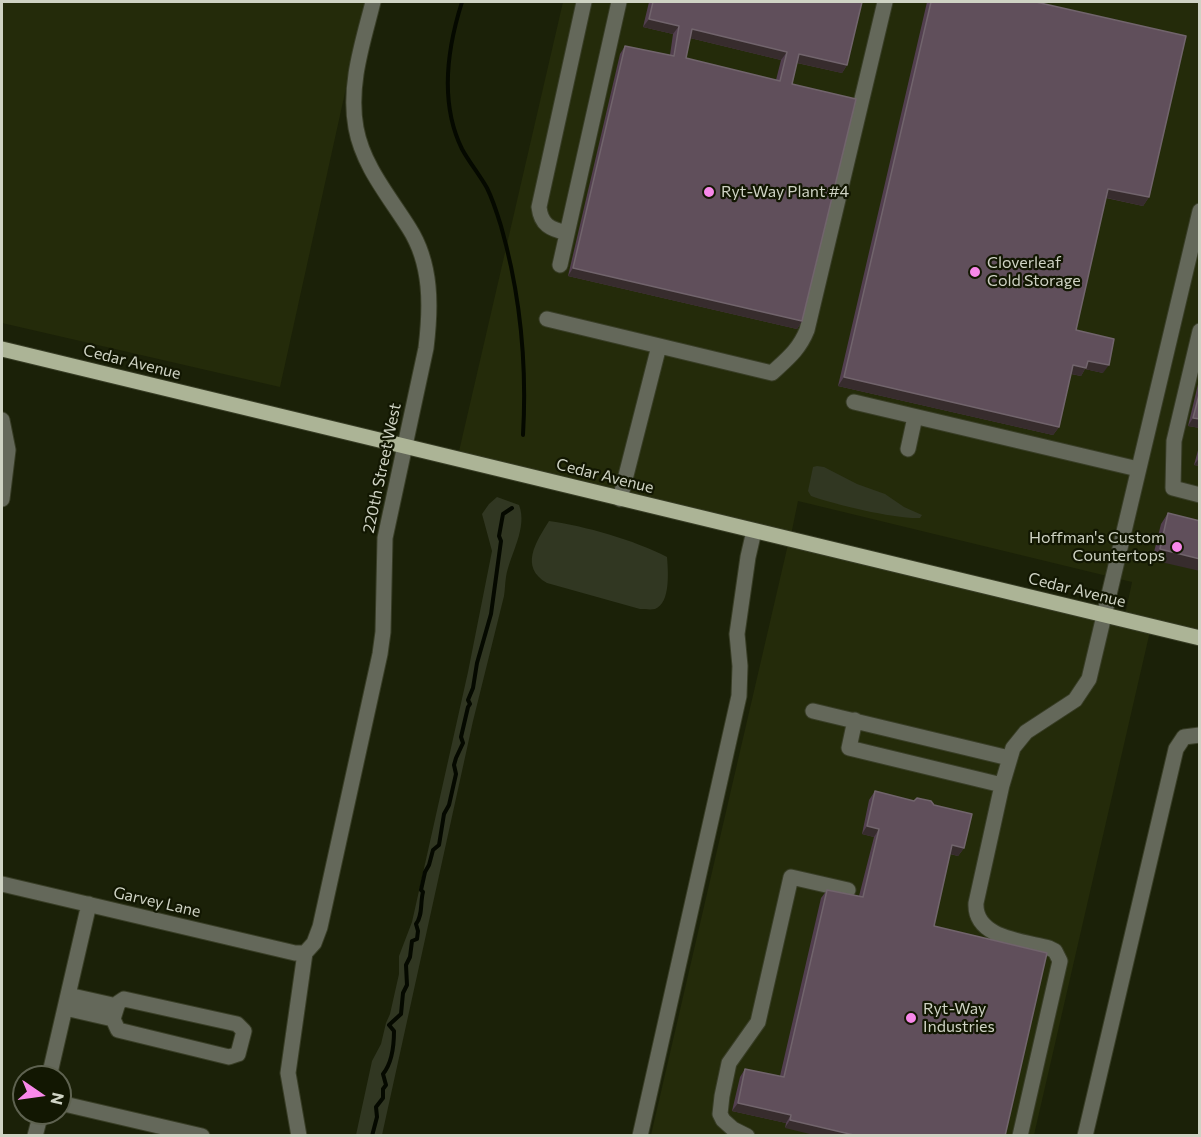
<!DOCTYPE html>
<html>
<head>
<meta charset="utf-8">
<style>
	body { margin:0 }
	#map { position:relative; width:1201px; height:1137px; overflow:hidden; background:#1b2108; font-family:Commissioner,sans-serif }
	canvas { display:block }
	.frame { position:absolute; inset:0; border:3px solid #cfd3c4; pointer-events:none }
	.north { position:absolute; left:12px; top:1065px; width:60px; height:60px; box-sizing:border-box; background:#121702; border:2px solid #5e6250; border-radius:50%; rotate:103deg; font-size:16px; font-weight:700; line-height:24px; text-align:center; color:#cfd3c4 }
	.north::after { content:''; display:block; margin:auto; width:21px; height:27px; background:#f888ea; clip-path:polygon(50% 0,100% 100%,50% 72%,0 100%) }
</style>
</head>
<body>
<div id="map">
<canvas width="1201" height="1137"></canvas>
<div class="frame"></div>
<div class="north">N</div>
</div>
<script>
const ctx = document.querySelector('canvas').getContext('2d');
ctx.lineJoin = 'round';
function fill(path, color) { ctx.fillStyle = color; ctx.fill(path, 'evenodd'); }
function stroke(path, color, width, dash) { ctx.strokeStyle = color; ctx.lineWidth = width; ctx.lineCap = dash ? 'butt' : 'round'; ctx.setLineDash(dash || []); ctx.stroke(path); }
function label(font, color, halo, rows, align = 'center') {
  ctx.font = font + ' Commissioner,sans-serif'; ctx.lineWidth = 4.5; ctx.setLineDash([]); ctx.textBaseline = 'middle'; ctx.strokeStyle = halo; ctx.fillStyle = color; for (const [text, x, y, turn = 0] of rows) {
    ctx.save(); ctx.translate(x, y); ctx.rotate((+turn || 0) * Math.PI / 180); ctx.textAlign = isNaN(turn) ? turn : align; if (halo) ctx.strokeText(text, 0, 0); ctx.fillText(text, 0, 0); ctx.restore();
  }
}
const built = new Path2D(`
	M 2,2 L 365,2 L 280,387 L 2,323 Z
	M 563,2 L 1199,2 L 1199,638 L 1151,627 L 1034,1135 L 651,1135 L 789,540 L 457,460 ZM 798,501 L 1132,582 L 1124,620 L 790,540 Z`);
const green = new Path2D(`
	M 817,466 L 824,467 L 857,484 L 885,494 L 904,507 L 922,515 L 920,518 C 895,519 836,505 811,496 L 808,491 L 813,467 Z
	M 497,497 L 519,505 C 528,528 510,554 506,577 C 505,583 505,590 504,596 L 473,721 L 382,1135 L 356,1135 L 372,1061 L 381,1044 L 386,1023 L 390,1014 L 399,974 L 399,956 L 412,922 L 468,672 L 492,551 L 482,514 L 489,504 Z
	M 549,521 C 585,526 634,540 667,557 C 668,570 671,603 655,609 C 651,610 644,609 640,609 L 547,583 C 519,567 536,542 549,521 Z`);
const stream = new Path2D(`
	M 462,2 C 447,49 439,102 462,149 C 469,162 479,174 487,188 C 493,200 497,213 501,226 C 520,293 527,366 523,435
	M 372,1136 L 377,1117 L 376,1107 L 383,1098 L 383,1089 L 386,1085 L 383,1074 C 392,1063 394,1045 394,1031 L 389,1025 L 401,1014 L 403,993 L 407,985 L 406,965 L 410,957 L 412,941 L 417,939 L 418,931 L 416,924 C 423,915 420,903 423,892 L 421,890 L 425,872 L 429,865 L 433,850 L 439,845 L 444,814 L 449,805 L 456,774 L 454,765 L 456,758 L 463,743 L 461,737 L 468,707 L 470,704 L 468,700 L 473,688 L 477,663 L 491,614 L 501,541 L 499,536 L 503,514 L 512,508`);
const minor = new Path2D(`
	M 567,233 C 550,229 541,225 539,207 L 584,2
	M 560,265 L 619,2
	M 547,319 L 772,373 C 787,359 799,350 807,330 L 885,2
	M 1200,331 L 1174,441 L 1173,488 L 1200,495
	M 854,402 L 1138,469
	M 2,420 L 8,450 L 2,499
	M 908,449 L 915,417
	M 620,499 L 659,346
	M 813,711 L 1009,758
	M 855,720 L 849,748 L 1002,785
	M 2,884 L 295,953 L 305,953
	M 305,953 L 314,943 L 320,927 L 380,654 L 383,632 L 385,538 L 426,348 C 431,307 432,264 409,228 C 389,196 363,166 356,128 C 348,85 363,42 373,2
	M 68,995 L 117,1006
	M 124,999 L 237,1024 L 244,1031 L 238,1054 L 229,1057 L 118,1030 L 113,1019 L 118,1003 Z
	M 65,1008 L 113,1019
	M 49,1077 L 89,904
	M 60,1103 L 202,1136
	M 35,1136 L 41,1113
	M 299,1136 L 288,1073 L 305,953
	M 640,1136 L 739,696 L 740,666 L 737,634 L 748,557 L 754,531
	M 747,1136 L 733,1129 L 723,1120 L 720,1114 L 722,1096 L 729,1063 L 758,1022 L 791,877 L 848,890
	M 1020,1136 L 1060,961 L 1055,951 L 1049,948 C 1023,941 974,938 976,903 L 1002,785 L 1013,748 L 1026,732 L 1075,700 L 1089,679 L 1200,211
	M 1085,1136 L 1176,749 L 1184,737 L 1200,735`);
const major = new Path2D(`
	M 2,349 L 1200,638`);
const wall = new Path2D(`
	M 649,2 L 862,2 L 847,65 L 842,73 L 797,63 L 792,84 L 802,321 L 797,329 L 568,276 L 620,54 L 625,46 L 670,55 L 673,34 L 643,27 ZM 690,38 L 781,60 L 776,80 L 686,58 Z
	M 927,2 L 1036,2 L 1149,197 L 1143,206 L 1106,198 L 1076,330 L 1103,373 L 1085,369 L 1081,376 L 1071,374 L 1059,427 L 1053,435 L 838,386 Z
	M 1200,376 L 1200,428 L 1188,426 Z
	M 1200,443 L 1200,466 L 1194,465 Z
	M 1168,513 L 1200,521 L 1152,560 L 1161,524 Z
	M 875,791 L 964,848 L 958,856 L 950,854 L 934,926 L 785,1128 L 786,1123 L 732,1111 L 740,1077 L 745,1069 L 780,1076 L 821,898 L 827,890 L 859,896 L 874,837 L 862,834 L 869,800 Z`);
const shadedWall = new Path2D(`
	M 649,19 L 679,26 L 673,34 L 643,27 Z
	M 692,29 L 787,52 L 781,60 L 686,37 Z
	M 799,54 L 847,65 L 842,73 L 793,62 Z
	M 1108,189 L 1149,197 L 1143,206 L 1103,197 Z
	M 573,268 L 802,321 L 797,329 L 568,276 Z
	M 1088,361 L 1109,365 L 1103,373 L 1085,369 L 1081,376 L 1067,373 L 1073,365 Z
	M 844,377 L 1059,427 L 1053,435 L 838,386 Z
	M 1193,418 L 1200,419 L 1200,428 L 1188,426 Z
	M 1200,457 L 1200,466 L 1194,465 Z
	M 1160,549 L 1200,559 L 1200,571 L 1152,560 Z
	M 867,826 L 879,829 L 874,837 L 862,834 Z
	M 952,845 L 964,848 L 958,856 L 947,853 Z
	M 738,1103 L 791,1115 L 786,1123 L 732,1111 Z
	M 790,1120 L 858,1136 L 818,1136 L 785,1128 Z`);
const building = new Path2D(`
	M 653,2 L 862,2 L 847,65 L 799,54 L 792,84 L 856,99 L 802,321 L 573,268 L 625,46 L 674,56 L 679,26 L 649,19 ZM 692,29 L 787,52 L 780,81 L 686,58 Z
	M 931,2 L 1036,2 L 1186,36 L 1149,197 L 1108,189 L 1076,330 L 1114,339 L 1109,365 L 1088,361 L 1086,368 L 1073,365 L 1059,427 L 844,377 Z
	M 1200,391 L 1200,419 L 1193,418 Z
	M 1168,513 L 1200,521 L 1200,559 L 1160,549 Z
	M 875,791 L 914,801 L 917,798 L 931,801 L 934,805 L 972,814 L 964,848 L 952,845 L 934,926 L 1047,953 L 1005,1136 L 858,1136 L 790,1120 L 791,1115 L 738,1103 L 745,1069 L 784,1077 L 827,890 L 863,897 L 879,829 L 867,826 Z`);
const markers = [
	[709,192,6,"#f888ea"],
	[975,272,6,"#f888ea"],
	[1177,547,6,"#f888ea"],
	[911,1018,6,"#f888ea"]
];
const poiNames = [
	["Ryt-Way Plant #4",721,192],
	["Cloverleaf",987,263],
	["Cold Storage",987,281],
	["Hoffman's Custom",1165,538,"right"],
	["Countertops",1165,556,"right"],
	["Ryt-Way",923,1009],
	["Industries",923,1027]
];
const streetNames = [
	["Cedar Avenue",132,362,14],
	["220th Street West",382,468,-78],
	["Cedar Avenue",605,476,14],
	["Cedar Avenue",1077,590,14],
	["Garvey Lane",157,902,13]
];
fill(built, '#242b0a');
fill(green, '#313722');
stroke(stream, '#050900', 4);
stroke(minor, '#383d26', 17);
stroke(major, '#383d26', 17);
stroke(minor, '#64685a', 15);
stroke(major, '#acb496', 15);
fill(wall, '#523f4f');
fill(shadedWall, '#372c2d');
fill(building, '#604f5b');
stroke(building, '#71646c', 1.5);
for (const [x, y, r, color] of markers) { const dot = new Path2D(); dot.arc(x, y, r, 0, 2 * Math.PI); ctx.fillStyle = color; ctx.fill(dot); stroke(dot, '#121702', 2); }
label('16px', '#cfd3c4', '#121702', poiNames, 'left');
label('16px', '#cfd3c4', '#121702', streetNames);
</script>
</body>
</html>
